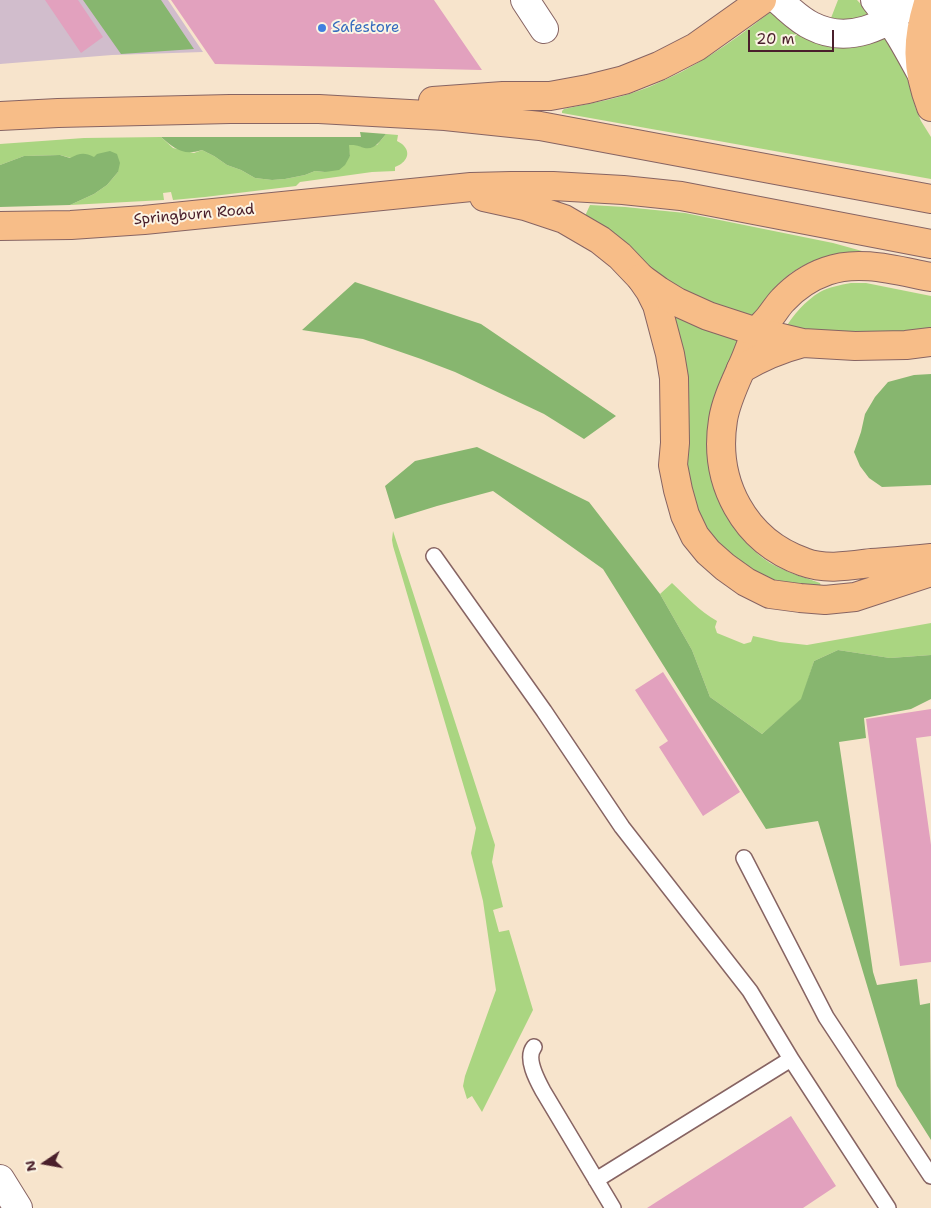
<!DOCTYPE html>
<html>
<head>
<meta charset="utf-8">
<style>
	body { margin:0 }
	#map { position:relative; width:931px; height:1208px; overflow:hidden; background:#f7e4cc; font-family:"Shantell Sans",sans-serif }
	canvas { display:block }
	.north { position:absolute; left:20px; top:1138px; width:50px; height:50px; -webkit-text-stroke:4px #fcf5e5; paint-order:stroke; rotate:258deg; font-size:14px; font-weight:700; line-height:20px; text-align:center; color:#4a1f2b }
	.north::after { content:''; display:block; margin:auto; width:18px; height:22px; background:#4a1f2b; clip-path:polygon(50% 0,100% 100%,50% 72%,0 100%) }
	.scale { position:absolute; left:748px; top:30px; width:86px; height:22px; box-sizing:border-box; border:2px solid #4a1f2b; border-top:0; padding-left:6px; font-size:15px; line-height:18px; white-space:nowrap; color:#4a1f2b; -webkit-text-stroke:4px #fcf5e5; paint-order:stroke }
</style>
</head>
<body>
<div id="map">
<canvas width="931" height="1208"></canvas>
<div class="north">N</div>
<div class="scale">20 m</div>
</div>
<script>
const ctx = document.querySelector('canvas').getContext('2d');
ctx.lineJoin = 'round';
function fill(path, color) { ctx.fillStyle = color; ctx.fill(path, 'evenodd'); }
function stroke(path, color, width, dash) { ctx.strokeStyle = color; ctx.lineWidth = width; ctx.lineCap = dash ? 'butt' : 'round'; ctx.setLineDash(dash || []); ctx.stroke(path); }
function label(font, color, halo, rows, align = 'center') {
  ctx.font = font + ' "Shantell Sans",sans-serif'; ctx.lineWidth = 4; ctx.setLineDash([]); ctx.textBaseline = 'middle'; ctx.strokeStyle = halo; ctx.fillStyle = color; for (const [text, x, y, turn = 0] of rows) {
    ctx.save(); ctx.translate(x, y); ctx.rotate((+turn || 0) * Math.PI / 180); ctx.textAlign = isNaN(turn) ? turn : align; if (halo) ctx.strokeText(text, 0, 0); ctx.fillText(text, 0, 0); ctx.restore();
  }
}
const industrial = new Path2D(`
	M 0,0 L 168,0 L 203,52 L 112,55 L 0,64 Z`);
const green = new Path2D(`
	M 838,0 L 857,0 L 869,13 L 869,15 C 857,20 844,20 831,18 Z
	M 772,12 L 885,34 L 906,74 L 916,109 L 921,121 L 931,137 L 931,179 L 562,113 L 562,111 L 564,109 C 593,103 622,98 649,87 C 695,68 731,43 769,13 Z
	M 386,134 L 398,135 L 397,141 C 400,143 403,144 404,146 C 412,155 404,164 395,167 L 395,171 L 372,172 L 300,182 L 296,186 L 205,197 L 173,200 L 171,192 L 163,193 L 164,200 L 70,205 L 94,194 L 107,185 L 118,172 L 94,157 L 71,158 L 60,155 L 24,156 L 0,165 L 0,144 L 84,138 L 161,137 L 173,148 L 194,153 L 202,150 L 214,156 L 227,165 L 241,170 L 255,178 L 272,180 L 285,179 L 305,175 L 315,171 L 325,172 L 350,156 L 348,145 L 357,144 L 361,147 L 377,145 Z
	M 590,205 L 625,207 L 685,213 L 833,243 L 862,251 C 806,257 780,271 752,320 L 675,288 L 585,216 Z
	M 851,283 L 866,283 L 931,296 L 931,335 L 878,341 L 784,330 C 793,315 805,301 820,292 C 829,287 840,285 851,283 Z
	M 671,313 L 741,341 C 734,358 727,374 720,391 C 717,399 712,407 710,415 C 708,423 708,431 708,438 C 705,486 729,536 770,563 C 786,572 803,577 820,583 L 821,586 L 821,588 L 786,586 L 731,561 L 700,521 L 687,479 Z
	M 393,531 L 495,845 L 492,862 L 503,907 L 493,910 L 499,932 L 509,930 L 533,1010 L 482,1112 L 472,1096 L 467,1099 L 463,1086 L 465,1076 L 496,990 L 483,901 L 471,853 L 476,828 L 393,546 L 392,540 Z
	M 672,583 C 687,597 699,611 717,621 L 715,627 L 717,633 L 744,644 L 751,642 L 753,636 L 780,642 L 807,645 L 931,623 L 931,655 L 890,658 L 838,650 L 814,661 L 802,699 L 762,734 L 710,697 L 692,650 L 660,594 Z`);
const forest = new Path2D(`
	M 83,0 L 161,0 L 194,49 L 121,54 Z
	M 360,132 L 386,134 C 379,142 374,152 361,147 C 356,145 354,145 349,145 L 350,156 L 345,165 L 339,170 L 325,172 L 315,171 L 305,175 L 285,179 L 272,180 L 255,178 L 241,170 L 227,165 L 214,156 L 202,150 C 183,156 175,149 161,137 L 361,137 Z
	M 110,151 L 117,154 L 120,163 L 118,172 L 107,185 L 94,194 L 70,205 L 0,207 L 0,165 L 24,156 L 60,155 L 70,158 C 80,153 84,152 94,157 L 97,154 Z
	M 355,282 L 481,324 L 616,416 L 584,439 L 544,414 L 455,372 L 421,359 L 363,339 L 302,330 Z
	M 931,374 L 931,485 L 882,487 L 869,478 L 860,466 L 854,452 L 861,432 L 865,414 L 875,397 L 888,382 L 914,375 Z
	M 477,447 L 589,502 L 660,594 L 692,650 L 710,697 L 762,734 L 801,699 L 814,661 L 838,650 L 890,658 L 931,655 L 931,699 L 911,709 L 864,718 L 866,738 L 839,742 L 873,972 L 877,985 L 917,979 L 920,1005 L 930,1003 L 931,1140 L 897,1086 L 818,821 L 766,829 L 603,569 L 493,491 L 437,506 L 395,519 L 385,486 L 415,461 Z`);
const building = new Path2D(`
	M 45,0 L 78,0 L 103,37 L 81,53 Z
	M 171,0 L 434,0 L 482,70 L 215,64 Z
	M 663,672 L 740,792 L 703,816 L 659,747 L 668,741 L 635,690 Z
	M 931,709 L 931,736 L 916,738 L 931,845 L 931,962 L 900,966 L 866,719 Z
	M 791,1116 L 836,1186 L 803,1208 L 647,1208 Z`);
const service = new Path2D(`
	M 434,556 L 544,711 L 622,827 L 750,991 L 791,1059
	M 744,858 L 826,1017 L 931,1176
	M 534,1047 C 525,1058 537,1080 543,1091 L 613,1208
	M 596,1180 L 791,1059 L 888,1208`);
const minor = new Path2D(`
	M 525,0 L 544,29`);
const tertiary = new Path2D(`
	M 778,0 C 789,9 799,20 812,26 C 847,44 887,28 912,0
	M 875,0 C 894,23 908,49 922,75
	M 0,1179 L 18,1208`);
const primary = new Path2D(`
	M 929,0 C 916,40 916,68 931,107
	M 433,101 L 503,96 L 550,96 L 588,89 L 624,80 L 659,66 L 696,47 L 762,0
	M 0,116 L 58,113 L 230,109 L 319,109 L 445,116 L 540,126 L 931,199
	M 484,197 L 525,206 L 564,219 L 600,240 L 620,256 L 641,278 L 650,291 L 657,305 L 670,354 L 674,378 L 675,443 L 673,465 L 678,490 L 685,515 L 695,536 L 708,552 L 725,567 L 746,582 L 770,594 L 800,598 L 825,600 L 855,597 L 931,572
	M 0,226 L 71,225 L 144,220 L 471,187 L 511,186 L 553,186 L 623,190 L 681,196 L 931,244
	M 931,277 C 898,271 859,259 827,271 C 810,277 795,287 783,300 C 778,305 774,312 769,318 C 765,323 760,327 757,332 C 752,340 749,351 745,360 C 737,379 726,400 723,420 C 713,482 744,541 804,562 C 825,570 848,566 871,563 C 891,562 911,560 931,558`);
const motorway = new Path2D(`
	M 641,278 L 659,291 L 677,302 L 708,316 L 757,332 L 803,343 L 855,346 L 906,345 L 931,342
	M 741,369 C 761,357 780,349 803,343`);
const markers = [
	[322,28,5,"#3f7fe0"]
];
const shopNames = [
	["Safestore",332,28]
];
const streetNames = [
	["Springburn Road",194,215,-5]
];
fill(industrial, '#d1bdcc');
fill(green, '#aad581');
fill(forest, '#87b66f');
fill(building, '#e2a1be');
stroke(service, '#876463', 18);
stroke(minor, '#876463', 30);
stroke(tertiary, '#876463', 30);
stroke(primary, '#876463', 30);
stroke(motorway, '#876463', 30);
stroke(service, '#fff', 15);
stroke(minor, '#fff', 28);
stroke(tertiary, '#fff', 28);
stroke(primary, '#f7bd88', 28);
stroke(motorway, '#f7bd88', 28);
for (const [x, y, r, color] of markers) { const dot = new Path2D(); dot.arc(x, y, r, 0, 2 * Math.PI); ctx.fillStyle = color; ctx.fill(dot); stroke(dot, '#fcf5e5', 2); }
label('15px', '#366cbe', '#fcf5e5', shopNames, 'left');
label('15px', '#4a1f2b', '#fcf5e5', streetNames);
</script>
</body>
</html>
